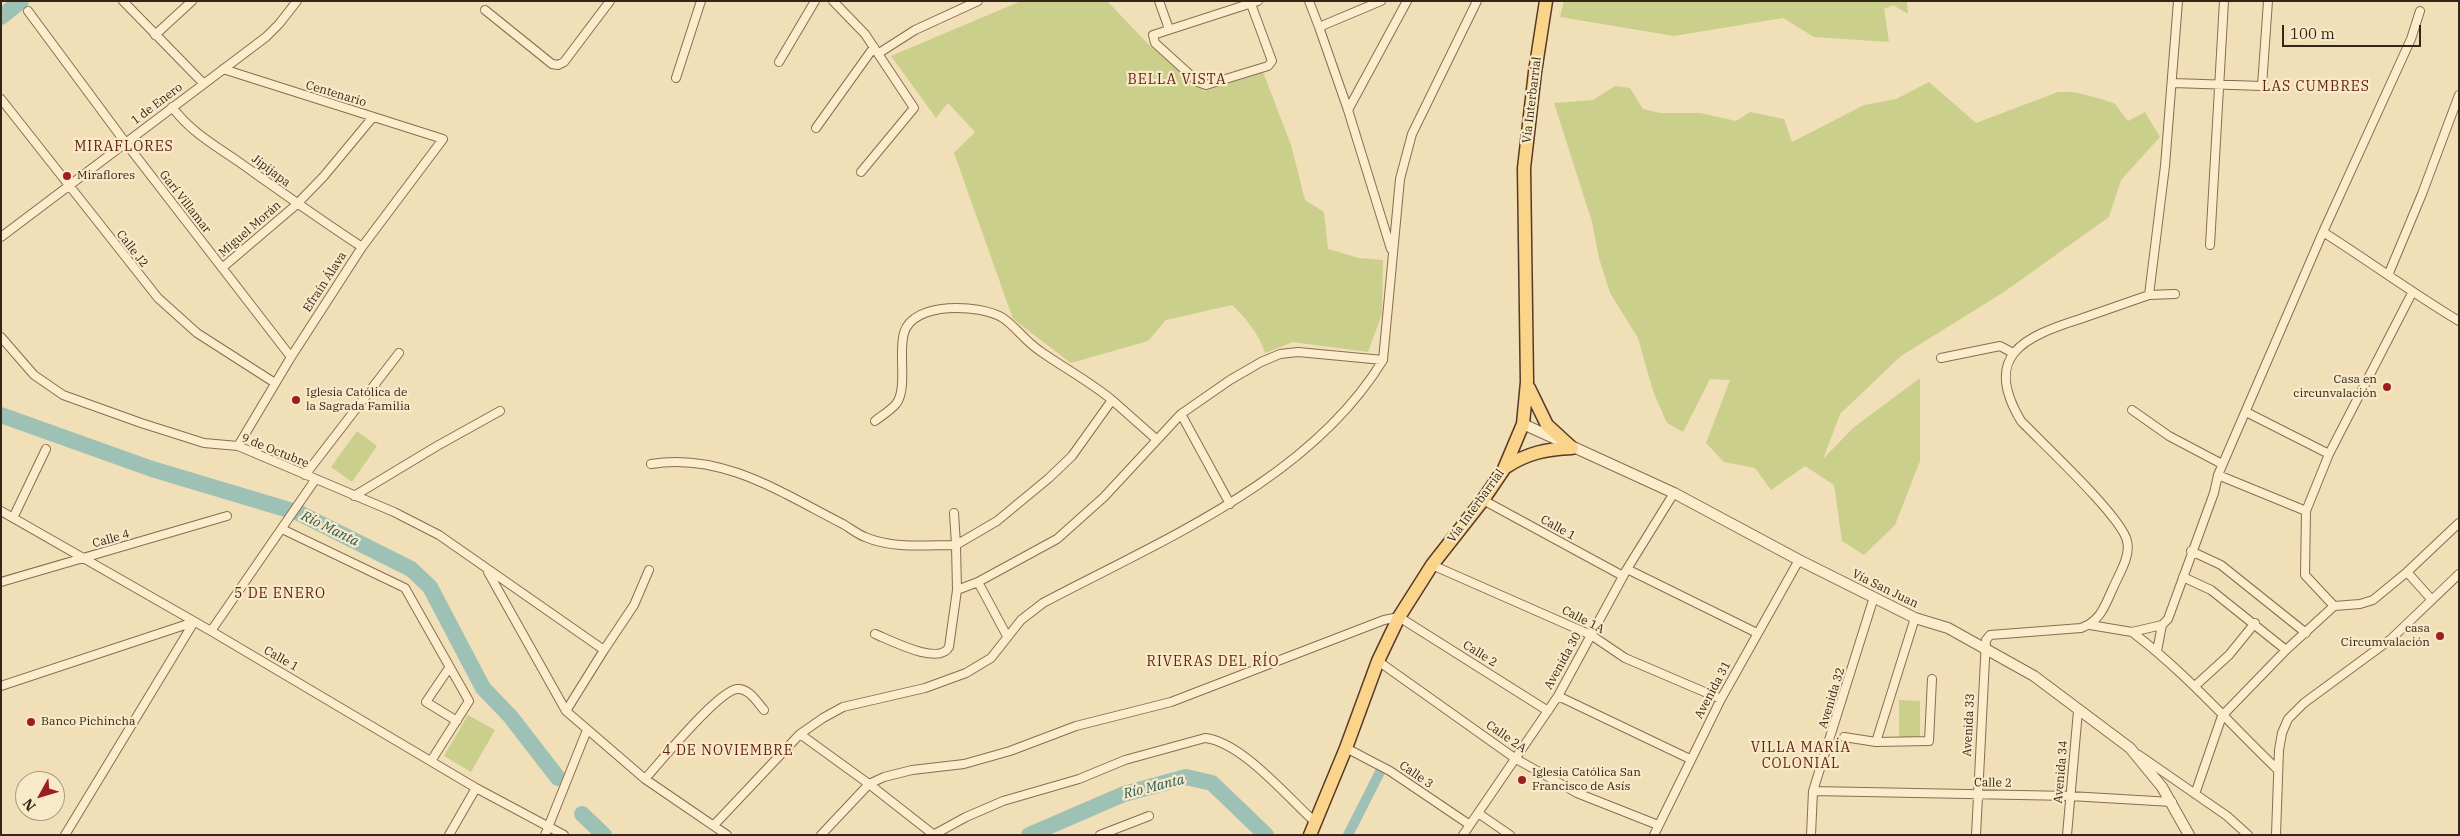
<!DOCTYPE html>
<html>
<head>
<meta charset="utf-8">
<style>
	body { margin:0 }
	#map { position:relative; width:2460px; height:836px; overflow:hidden; background:#f1dfb8; font-family:"IBM Plex Serif",serif }
	canvas { display:block }
	.frame { position:absolute; inset:0; border:2px solid #362619; pointer-events:none }
	.north { position:absolute; left:15px; top:771px; width:50px; height:50px; box-sizing:border-box; background:#f8e9c8; border:1px solid #aa9b82; border-radius:50%; rotate:231deg; font-size:14px; font-weight:700; line-height:20px; text-align:center; color:#362619 }
	.north::after { content:''; display:block; margin:auto; width:18px; height:22px; background:#9c1d22; clip-path:polygon(50% 0,100% 100%,50% 72%,0 100%) }
	.scale { position:absolute; left:2282px; top:25px; width:139px; height:22px; box-sizing:border-box; border:2px solid #362619; border-top:0; padding-left:6px; font-size:15px; line-height:18px; white-space:nowrap; color:#362619; -webkit-text-stroke:4px #f8e9c8; paint-order:stroke }
</style>
</head>
<body>
<div id="map">
<canvas width="2460" height="836"></canvas>
<div class="frame"></div>
<div class="north">N</div>
<div class="scale">100 m</div>
</div>
<script>
const ctx = document.querySelector('canvas').getContext('2d');
ctx.lineJoin = 'round';
function fill(path, color) { ctx.fillStyle = color; ctx.fill(path, 'evenodd'); }
function stroke(path, color, width, dash) { ctx.strokeStyle = color; ctx.lineWidth = width; ctx.lineCap = dash ? 'butt' : 'round'; ctx.setLineDash(dash || []); ctx.stroke(path); }
function label(font, color, halo, rows, align = 'center') {
  ctx.font = font + ' "IBM Plex Serif",serif'; ctx.lineWidth = 4.5; ctx.setLineDash([]); ctx.textBaseline = 'middle'; ctx.strokeStyle = halo; ctx.fillStyle = color; for (const [text, x, y, turn = 0] of rows) {
    ctx.save(); ctx.translate(x, y); ctx.rotate((+turn || 0) * Math.PI / 180); ctx.textAlign = isNaN(turn) ? turn : align; if (halo) ctx.strokeText(text, 0, 0); ctx.fillText(text, 0, 0); ctx.restore();
  }
}
const green = new Path2D(`
	M 1021,1 L 1107,1 L 1150,46 L 1204,91 L 1263,72 L 1291,145 L 1305,200 L 1324,212 L 1328,249 L 1359,258 L 1383,260 L 1382,314 L 1368,352 L 1293,342 L 1265,353 C 1259,334 1246,318 1232,305 L 1166,320 L 1148,341 L 1071,363 L 1013,319 L 954,153 L 975,132 L 948,103 L 936,118 L 891,56 Z
	M 1564,1 L 1907,1 L 1908,14 L 1893,5 L 1884,9 L 1889,42 L 1814,37 L 1783,18 L 1674,36 L 1560,17 Z
	M 1929,82 L 1976,123 L 2058,92 L 2074,92 L 2102,99 L 2115,104 L 2128,121 L 2145,112 L 2160,137 L 2121,180 L 2109,217 L 2004,292 L 1901,356 L 1840,414 L 1823,459 L 1853,428 L 1920,378 L 1920,461 L 1895,525 L 1864,555 L 1842,541 L 1834,485 L 1805,466 L 1771,490 L 1755,468 L 1724,462 L 1706,443 L 1730,380 L 1710,379 L 1683,432 L 1667,423 L 1653,391 L 1638,338 L 1610,293 L 1599,258 L 1592,222 L 1554,103 L 1593,100 L 1615,86 L 1630,88 L 1643,109 L 1660,113 L 1700,113 L 1736,121 L 1750,112 L 1784,119 L 1792,142 L 1864,105 L 1896,99 Z
	M 357,431 L 377,446 L 352,482 L 331,467 Z
	M 1899,700 L 1920,701 L 1920,737 L 1899,737 Z
	M 468,715 L 495,730 L 471,772 L 444,756 Z`);
const canal = new Path2D(`
	M 1348,835 L 1381,770`);
const river = new Path2D(`
	M 1,17 L 21,1
	M 1,415 L 152,469 L 299,513 L 411,569 L 430,587 L 483,688 L 510,716 L 558,778
	M 582,814 L 604,835
	M 1029,835 L 1124,794 L 1186,777 L 1212,783 L 1266,835`);
const minor = new Path2D(`
	M 123,1 L 203,83
	M 833,1 L 865,34 L 914,108 L 861,172
	M 1159,1 L 1169,29
	M 1309,1 L 1319,27
	M 1381,1 L 1319,27 L 1348,110 L 1391,249
	M 1251,4 L 1272,61 L 1268,66 L 1206,85 L 1198,82 L 1155,43 L 1153,35 L 1258,1
	M 485,10 L 552,64 L 558,65 L 564,62 L 610,1
	M 28,11 L 125,142 L 291,357
	M 155,35 L 192,1
	M 879,53 L 915,30 L 978,1
	M 779,62 L 815,1
	M 223,69 L 443,139 L 362,247 L 291,357 L 238,446
	M 676,78 L 701,1
	M 2173,83 L 2262,86 L 2268,1
	M 1,99 L 158,298 L 197,333 L 275,383
	M 172,107 C 192,133 213,144 239,162 C 280,191 319,219 362,247
	M 1348,110 L 1407,1
	M 816,128 L 874,47
	M 2323,232 C 2369,261 2412,293 2459,321
	M 1,237 L 266,37 L 279,24 L 297,1
	M 2210,245 L 2224,1
	M 222,268 L 296,205 L 324,176 L 373,117
	M 2389,273 L 2422,194 L 2459,95
	M 2175,294 L 2149,295 L 2165,166 L 2178,1
	M 1,337 L 34,375 L 63,395 L 141,423 L 204,443 L 238,446 L 394,512 L 439,535 L 604,650 L 566,711
	M 1941,358 L 2000,346 L 2013,353
	M 2132,410 L 2169,436 L 2222,464
	M 2246,412 L 2329,454
	M 1181,414 L 1230,504
	M 875,421 C 881,416 890,411 896,404 C 908,389 898,353 904,333 C 913,301 980,304 1003,318 C 1016,327 1026,342 1040,351 C 1064,368 1089,381 1112,400
	M 651,464 C 722,452 782,493 843,524 C 850,528 857,534 865,537 C 893,549 926,545 956,545 L 957,590 L 949,647 C 939,666 890,640 875,634
	M 305,475 L 399,353
	M 2218,475 L 2306,511
	M 354,496 L 437,446 L 500,411
	M 1483,500 L 1623,576
	M 1,511 L 211,631 L 476,788 L 564,835
	M 954,513 L 956,545 L 997,521 L 1049,478 L 1072,456 L 1112,400 L 1156,439
	M 13,518 L 46,449
	M 282,529 L 405,588 L 469,701 L 431,761
	M 2191,551 L 2221,565 L 2306,633
	M 1432,565 L 1591,635 L 1625,658 L 1721,699
	M 1627,569 L 1757,633
	M 488,572 L 566,711 L 645,779 L 727,835
	M 2407,572 L 2432,600
	M 2183,577 L 2211,590 L 2286,650
	M 1,582 L 227,516
	M 957,590 L 978,582
	M 2334,606 L 2305,575 L 2306,511 L 2329,454 L 2412,293
	M 2090,625 L 2132,632 L 2162,625 L 2168,619 L 2214,493 L 2218,475 L 2323,232 L 2411,39 L 2420,11
	M 211,631 L 315,480
	M 2132,632 C 2185,672 2229,723 2277,769
	M 1007,636 L 978,582 L 1057,539 L 1104,497 L 1181,414 L 1230,380 L 1261,362 L 1280,354 L 1298,352 L 1383,360
	M 604,650 L 634,605 L 649,570
	M 2157,651 L 2162,625
	M 1378,661 L 1516,759 L 1577,793 L 1658,825
	M 449,668 L 426,702 L 457,721
	M 1,686 L 194,622
	M 2195,686 L 2229,655 L 2255,623
	M 1558,696 L 1690,759
	M 800,734 L 869,784 L 934,835
	M 1844,737 L 1876,742 L 1929,741 L 1932,679
	M 1876,742 L 1915,618
	M 1346,748 L 1390,771 L 1470,825
	M 2139,755 L 2227,816 L 2248,835
	M 645,779 C 660,762 718,691 737,689 C 749,688 757,702 764,710
	M 1813,791 L 2070,796 L 2172,802
	M 2195,794 L 2222,716 L 2286,650 L 2334,606 L 2360,604 L 2373,600 L 2407,572 L 2459,523
	M 1478,813 L 1510,835
	M 715,824 L 800,734 L 823,718 L 843,707 L 925,688 L 966,673 L 991,658 L 1021,620 L 1043,603 C 1162,540 1310,480 1383,360 L 1400,179 L 1412,134 L 1477,1
	M 935,834 L 966,817 L 1003,801 L 1079,779 L 1125,760 L 1205,738 C 1242,742 1288,798 1315,822
	M 65,835 L 194,622
	M 449,835 L 476,788
	M 545,835 L 587,730
	M 821,835 L 869,784 L 884,777 L 912,770 L 964,764 L 1010,751 L 1076,726 L 1171,702 L 1384,620 L 1399,617 L 1548,711
	M 1100,835 L 1149,816
	M 1463,835 L 1558,696 L 1627,569 L 1674,493
	M 1654,835 L 1721,699 L 1799,560
	M 1811,835 L 1813,791 L 1874,597
	M 1976,835 L 1986,640 L 1990,635 L 2081,628 C 2101,621 2105,605 2113,588 C 2119,574 2131,556 2127,541 C 2122,517 2042,443 2021,421 C 1982,356 2023,337 2080,319 C 2103,311 2126,303 2149,295
	M 2067,835 L 2078,711
	M 2276,835 L 2279,750 L 2282,733 L 2288,719 L 2304,703 L 2391,639 L 2459,574`);
const tertiary = new Path2D(`
	M 1523,424 L 1674,493 L 1799,560 L 1915,618 L 1948,628 L 2034,676 L 2130,748 L 2162,787 L 2189,835`);
const primary = new Path2D(`
	M 1529,388 L 1547,425 L 1572,448
	M 1506,467 C 1527,453 1547,449 1572,448
	M 1310,835 L 1346,748 L 1378,661 L 1399,617 L 1432,565 L 1483,500 L 1504,469 L 1523,424 L 1527,382 L 1524,168 L 1535,72 L 1546,1`);
const markers = [
	[67,176,5,"#9c1d22"],
	[2387,387,5,"#9c1d22"],
	[296,400,5,"#9c1d22"],
	[2440,636,5,"#9c1d22"],
	[31,722,5,"#9c1d22"],
	[1522,780,5,"#9c1d22"]
];
const streetNames = [
	["Centenario",336,94,17],
	["Vía Interbarrial",1532,100,-83],
	["1 de Enero",157,104,-37],
	["Jipijapa",271,171,37],
	["Garí Villamar",185,202,52],
	["Miguel Morán",250,229,-41],
	["Calle J2",132,249,52],
	["Efraín Álava",325,282,-57],
	["9 de Octubre",275,451,22],
	["Vía Interbarrial",1476,506,-54],
	["Calle 1",1558,528,29],
	["Calle 4",111,539,-16],
	["Vía San Juan",1885,589,26],
	["Calle 1A",1583,620,27],
	["Calle 2",1480,654,32],
	["Calle 1",281,659,30],
	["Avenida 30",1563,661,-61],
	["Avenida 31",1713,690,-62],
	["Avenida 32",1832,698,-73],
	["Avenida 33",1969,725,-87],
	["Calle 2A",1506,737,35],
	["Avenida 34",2061,772,-85],
	["Calle 3",1416,775,34],
	["Calle 2",1993,783,1]
];
const poiNames = [
	["Miraflores",77,176],
	["Casa en",2377,380,"right"],
	["circunvalación",2377,394,"right"],
	["Iglesia Católica de",306,393],
	["la Sagrada Familia",306,407],
	["casa",2430,629,"right"],
	["Circumvalación",2430,643,"right"],
	["Banco Pichincha",41,722],
	["Iglesia Católica San",1532,773],
	["Francisco de Asís",1532,787]
];
const neighbourhoodNames = [
	["BELLA VISTA",1177,80],
	["LAS CUMBRES",2316,87],
	["MIRAFLORES",124,147],
	["5 DE ENERO",280,594],
	["RIVERAS DEL RÍO",1213,662],
	["VILLA MARÍA",1801,748],
	["COLONIAL",1801,764],
	["4 DE NOVIEMBRE",728,751]
];
const waterNames = [
	["Río Manta",330,529,26],
	["Río Manta",1154,787,-14]
];
fill(green, '#cad08c');
stroke(canal, '#9ec1b5', 10);
stroke(river, '#9ec1b5', 16);
stroke(minor, '#886d52', 10);
stroke(tertiary, '#886d52', 12);
stroke(primary, '#553b27', 15);
stroke(minor, '#fceccb', 8);
stroke(tertiary, '#fceccb', 10);
stroke(primary, '#fad48a', 12);
for (const [x, y, r, color] of markers) { const dot = new Path2D(); dot.arc(x, y, r, 0, 2 * Math.PI); ctx.fillStyle = color; ctx.fill(dot); stroke(dot, '#f8e9c8', 2); }
label('12px', '#362619', '#f8e9c8', streetNames);
label('12px', '#362619', '#f8e9c8', poiNames, 'left');
ctx.letterSpacing = '1px';
label('14px', '#662314', '#f8e9c8', neighbourhoodNames);
ctx.letterSpacing = '0px';
label('italic 14px', '#265753', '#f8e9c8', waterNames);
</script>
</body>
</html>
